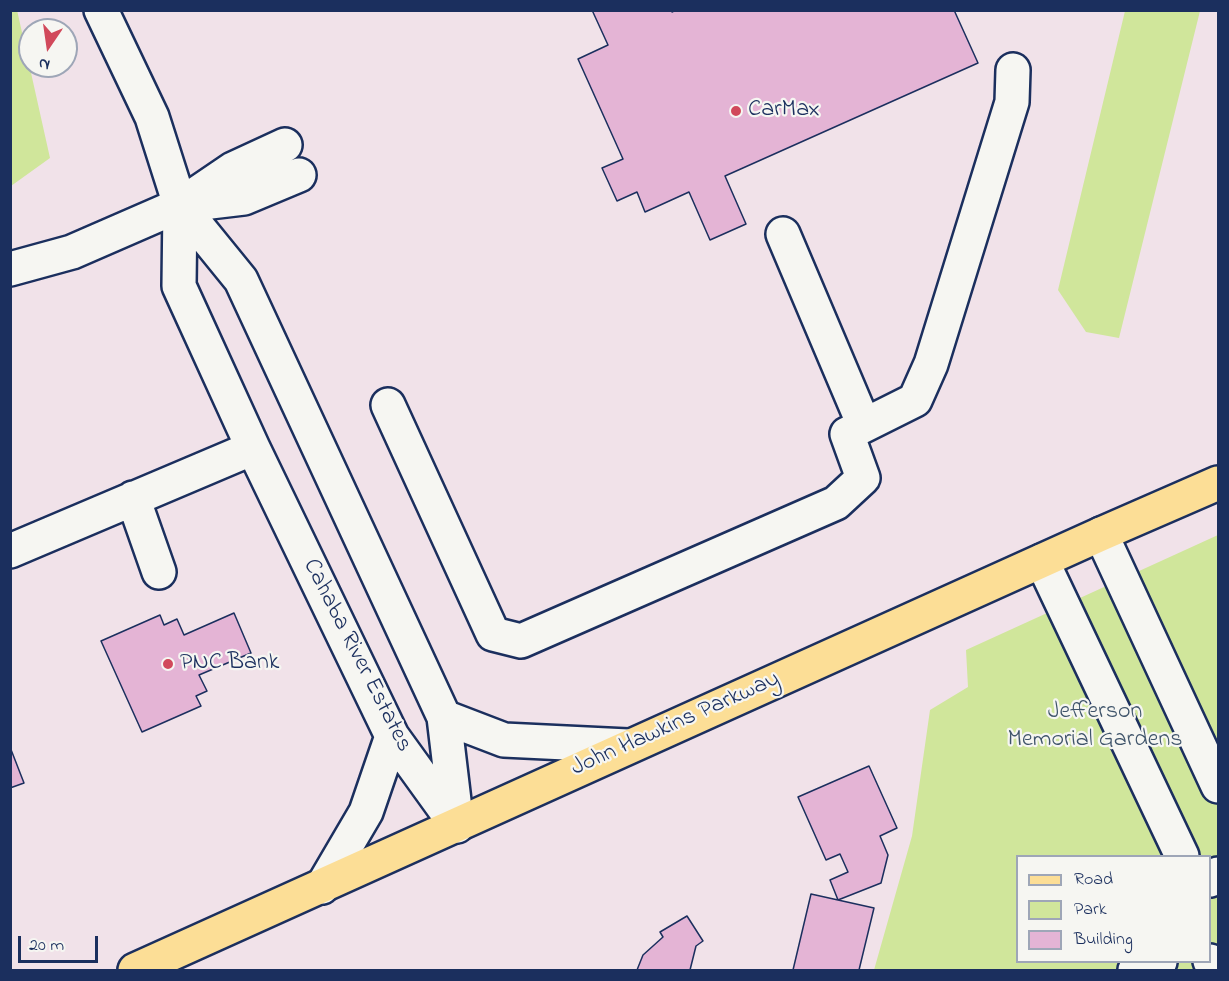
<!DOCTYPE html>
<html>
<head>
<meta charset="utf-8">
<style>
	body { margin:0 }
	#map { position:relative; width:1229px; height:981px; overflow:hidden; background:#f1e2e9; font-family:"Indie Flower",sans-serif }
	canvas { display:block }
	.frame { position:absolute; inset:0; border:12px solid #1b2f5e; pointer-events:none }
	.legend { position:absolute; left:1016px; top:855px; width:195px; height:108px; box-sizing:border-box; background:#f6f6f2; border:2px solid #9ea6b7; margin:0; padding:8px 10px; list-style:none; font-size:18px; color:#1b2f5e }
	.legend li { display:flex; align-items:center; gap:12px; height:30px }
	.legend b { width:30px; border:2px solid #9ea6b7 }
	.north { position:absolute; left:18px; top:18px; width:60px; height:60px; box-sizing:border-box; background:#f6f6f2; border:2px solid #9ea6b7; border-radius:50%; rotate:193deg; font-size:16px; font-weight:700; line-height:24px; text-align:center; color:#1b2f5e }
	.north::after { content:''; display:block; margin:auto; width:21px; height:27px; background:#d1495b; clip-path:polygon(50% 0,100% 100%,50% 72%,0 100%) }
	.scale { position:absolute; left:18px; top:936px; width:80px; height:27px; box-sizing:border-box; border:3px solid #1b2f5e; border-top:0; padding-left:8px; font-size:18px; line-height:21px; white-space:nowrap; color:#1b2f5e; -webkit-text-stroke:4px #f6f6f2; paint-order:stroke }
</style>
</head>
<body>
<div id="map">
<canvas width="1229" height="981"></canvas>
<div class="frame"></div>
<ul class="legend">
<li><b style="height:8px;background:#fcde96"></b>Road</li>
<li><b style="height:16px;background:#d0e69b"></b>Park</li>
<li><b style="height:16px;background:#e4b4d5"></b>Building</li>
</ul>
<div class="north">N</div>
<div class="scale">20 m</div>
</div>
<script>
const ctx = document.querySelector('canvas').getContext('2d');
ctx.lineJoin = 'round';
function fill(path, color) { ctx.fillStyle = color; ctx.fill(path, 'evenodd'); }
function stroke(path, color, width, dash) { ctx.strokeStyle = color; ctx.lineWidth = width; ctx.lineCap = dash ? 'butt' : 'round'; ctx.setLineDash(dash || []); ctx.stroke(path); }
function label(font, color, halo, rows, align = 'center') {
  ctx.font = font + ' "Indie Flower",sans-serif'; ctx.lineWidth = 4.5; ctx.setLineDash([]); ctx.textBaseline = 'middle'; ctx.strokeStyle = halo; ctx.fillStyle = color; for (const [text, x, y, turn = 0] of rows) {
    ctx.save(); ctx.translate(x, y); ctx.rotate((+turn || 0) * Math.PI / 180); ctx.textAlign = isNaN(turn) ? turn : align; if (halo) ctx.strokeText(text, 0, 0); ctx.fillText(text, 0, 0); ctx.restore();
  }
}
const green = new Path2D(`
	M 17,10 L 50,158 L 11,186 L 10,11 Z
	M 1125,11 L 1200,11 L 1119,338 L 1086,332 L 1058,290 Z
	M 1218,535 L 1218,970 L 874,970 L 912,836 L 930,710 L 968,687 L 966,650 ZM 1018,856 L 1210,856 L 1210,962 L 1018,962 Z`);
const building = new Path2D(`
	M 592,10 L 671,10 L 672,12 L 676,10 L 954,10 L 978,63 L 725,176 L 746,224 L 710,240 L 689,192 L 645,212 L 637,192 L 617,201 L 602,168 L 623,159 L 578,59 L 608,45 Z
	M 234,613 L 251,653 L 199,675 L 207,691 L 196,696 L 201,706 L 142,732 L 101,641 L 160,615 L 164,625 L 177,619 L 184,635 Z
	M 10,747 L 24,783 L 10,788 Z
	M 869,766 L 897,828 L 880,836 L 888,855 L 881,883 L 838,900 L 830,880 L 848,872 L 840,854 L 826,860 L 798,797 Z
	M 811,894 L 874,908 L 859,970 L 793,970 Z
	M 687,916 L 703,941 L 696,946 L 690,970 L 637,970 L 643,955 L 663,937 L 660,932 Z`);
const minor = new Path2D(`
	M 101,10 L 152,117 L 180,205
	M 180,205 L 241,280 L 444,717 L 457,826 L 392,736 L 253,448 L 179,286 Z
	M 185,205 L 244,198 L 299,175
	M 783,234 L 864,425
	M 10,269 L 72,252 L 180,205 L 233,169 L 285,145
	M 388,405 L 493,634 L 521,641 L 836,503 L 863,478 L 847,434 L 915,400 L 931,364 L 1012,102 L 1013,70
	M 133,498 L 159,572
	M 1101,534 L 1218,786
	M 10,551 L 253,448
	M 1042,561 L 1182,856
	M 444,717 L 504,740 L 628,746
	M 1210,880 L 1218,874
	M 322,887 L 366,812 L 392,736
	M 1210,961 L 1218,966
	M 1135,970 L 1160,962`);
const major = new Path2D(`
	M 135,970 L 1101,534 L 1218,483`);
const markers = [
	[736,111,6,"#d1495b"],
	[168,664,6,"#d1495b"]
];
const poiNames = [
	["CarMax",748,111],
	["PNC Bank",180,664]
];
const streetNames = [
	["Cahaba River Estates",356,656,63],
	["John Hawkins Parkway",676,725,-24]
];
const parkNames = [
	["Jefferson",1095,713],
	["Memorial Gardens",1095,741]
];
fill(green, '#d0e69b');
fill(building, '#e4b4d5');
stroke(building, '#1b2f5e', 1.5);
stroke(minor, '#1b2f5e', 38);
stroke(major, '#1b2f5e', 38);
stroke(minor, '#f6f6f2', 33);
stroke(major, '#fcde96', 33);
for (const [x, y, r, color] of markers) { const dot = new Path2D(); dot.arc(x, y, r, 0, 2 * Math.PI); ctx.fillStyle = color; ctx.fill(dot); stroke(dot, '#f6f6f2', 2); }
label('24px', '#1b2f5e', '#f6f6f2', poiNames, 'left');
label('24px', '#1b2f5e', '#f6f6f2', streetNames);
label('24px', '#3f546a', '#f6f6f2', parkNames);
</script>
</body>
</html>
